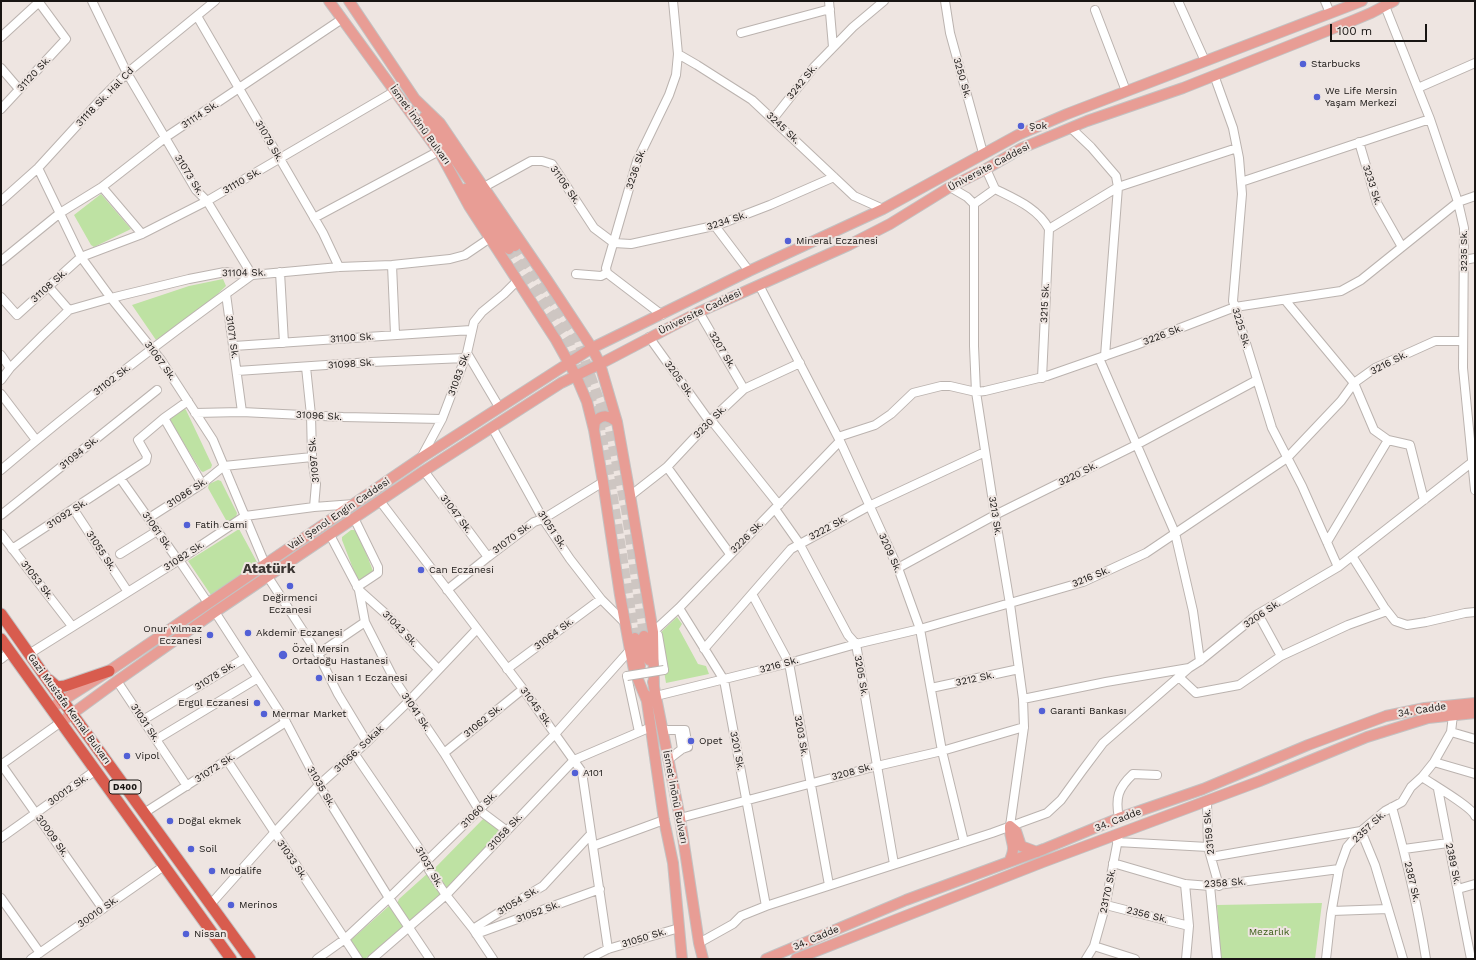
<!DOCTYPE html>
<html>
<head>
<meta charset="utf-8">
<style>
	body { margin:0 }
	#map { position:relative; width:1476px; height:960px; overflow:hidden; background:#eee5e1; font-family:"Work Sans",sans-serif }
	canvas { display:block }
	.frame { position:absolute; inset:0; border:2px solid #181513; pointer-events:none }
	.scale { position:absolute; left:1330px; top:24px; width:97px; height:18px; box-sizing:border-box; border:2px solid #181513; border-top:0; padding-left:5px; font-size:12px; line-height:14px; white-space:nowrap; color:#181513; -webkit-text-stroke:3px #eee5e1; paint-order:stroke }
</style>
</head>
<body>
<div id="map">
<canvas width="1476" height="960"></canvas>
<div class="frame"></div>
<div class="scale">100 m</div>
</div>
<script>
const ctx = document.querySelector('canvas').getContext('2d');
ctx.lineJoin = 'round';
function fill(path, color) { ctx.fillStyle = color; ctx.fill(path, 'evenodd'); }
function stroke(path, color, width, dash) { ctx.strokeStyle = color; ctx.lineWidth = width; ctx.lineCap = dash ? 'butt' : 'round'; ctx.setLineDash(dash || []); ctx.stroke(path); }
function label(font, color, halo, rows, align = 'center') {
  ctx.font = font + ' "Work Sans",sans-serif'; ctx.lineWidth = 4; ctx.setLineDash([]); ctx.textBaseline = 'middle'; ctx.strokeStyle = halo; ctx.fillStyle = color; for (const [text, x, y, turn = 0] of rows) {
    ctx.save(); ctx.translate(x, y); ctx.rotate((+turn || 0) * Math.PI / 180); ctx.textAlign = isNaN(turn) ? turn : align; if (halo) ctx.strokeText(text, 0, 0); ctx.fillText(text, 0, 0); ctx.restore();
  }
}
const green = new Path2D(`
	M 101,194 L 131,229 L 94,247 L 91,245 L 74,215 Z
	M 223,279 L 226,286 L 205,306 L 156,340 L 132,305 L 189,286 Z
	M 181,409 L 185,409 L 186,410 L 212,465 L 211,468 L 203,472 L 201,471 L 170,421 L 170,417 Z
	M 218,480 L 221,481 L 237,513 L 236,517 L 230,521 L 226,520 L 208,488 L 209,484 Z
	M 239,529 L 258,564 L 211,595 L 188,561 Z
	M 351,530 L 354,530 L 358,532 L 373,571 L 360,581 L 357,579 L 342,540 L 342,537 Z
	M 677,617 L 682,624 L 679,629 L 698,664 L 706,666 L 709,674 L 666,683 L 658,635 Z
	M 484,818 L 501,832 L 447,888 L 433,870 Z
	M 428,873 L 442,893 L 409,923 L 397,904 L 399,899 Z
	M 1322,903 L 1315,959 L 1221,959 L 1217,905 Z
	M 389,906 L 391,907 L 404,926 L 365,959 L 361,959 L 351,944 L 351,940 Z`);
const majorTunnel = new Path2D(`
	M 515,246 L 577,337 L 610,431 L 626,509 L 644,636
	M 509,249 L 568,340 L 598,417 L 611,485 L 635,638`);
const minor = new Path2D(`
	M 92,1 L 127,73 L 196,190 L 207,201 L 252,275
	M 829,1 L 833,47
	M 945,1 L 950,33 L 983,153
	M 1178,1 L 1205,61
	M 1325,1 L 1330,13
	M 1385,6 L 1430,119 L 1458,202 L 1464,228 L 1463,368 L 1475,490
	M 1095,10 L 1126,91
	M 197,16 L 323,233 L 339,267
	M 741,33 L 830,9
	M 1,37 L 39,2
	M 678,54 L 697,65 L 752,100 L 854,196 L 883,209
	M 1,68 L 19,89
	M 1214,75 L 1233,128 L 1239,158 L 1242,194 L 1233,301 L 1272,428 L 1302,486 L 1338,567
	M 1418,88 L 1475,63
	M 1,109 L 66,39 L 38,1
	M 773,119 L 814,67 L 853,27 L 884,1
	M 1071,128 L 1091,147 L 1116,176 L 1118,187 L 1105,356
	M 1359,142 L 1377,203 L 1402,247
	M 38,168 L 81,257 L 111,298 L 161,360 L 213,440 L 265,564
	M 986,169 L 995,189 C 1015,199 1038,208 1049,229
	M 1241,182 L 1430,119
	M 102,187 L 142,234
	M 484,187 L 531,161 L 542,161 L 552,164 L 594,228 L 614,243
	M 950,187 L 967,197 L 974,204
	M 1,201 L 38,168 L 103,97 L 127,73 L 215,1
	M 974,204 L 974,346 L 976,392 L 995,515 L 1010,604 L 1023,699 L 1024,727 L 1010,826
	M 974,204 L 995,189
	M 314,218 L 439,151
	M 715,226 L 749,271
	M 1049,229 L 1118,187 L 1237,148
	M 614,243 L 631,244 L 718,225 L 770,205 L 834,177
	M 1464,260 L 1475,258
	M 1,261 L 60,213 L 102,187 L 166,137 L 342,19
	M 392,265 L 395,334
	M 280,272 L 284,343
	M 576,274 L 601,276 L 607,273
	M 759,285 L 840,441 L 898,568 L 920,629 L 942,751 L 964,842
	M 49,287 L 69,310
	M 226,294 L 242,412
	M 1,297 L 17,315 L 81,257 L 142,234 L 207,201 L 395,91
	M 1285,300 L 1354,383 L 1374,430 L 1388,440 L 1327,542
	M 699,312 L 744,389
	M 662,315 L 607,273 L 606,268 L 637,161 L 669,95 L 676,75 L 678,54 L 673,1
	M 649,337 L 710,422
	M 234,346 L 471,330
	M 467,353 L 499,407
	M 1,355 L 10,368
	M 1099,358 L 1175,533 L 1193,611 L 1200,661
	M 306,367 L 311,415 L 312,457 L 316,484 L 314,507
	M 237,371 L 371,362 L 465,358
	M 1042,378 L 1049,229
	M 1,380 L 10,368 L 42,336 L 69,310 L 111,298 L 189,279 L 225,272 L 252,275 L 339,267 L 392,265 L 450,259 L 465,255 L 490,238
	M 1,394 L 36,440
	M 195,413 L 242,412 L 343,417 L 442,419
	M 164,418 L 202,484
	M 711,420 L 779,505
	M 492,427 L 543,519 L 570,559 L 601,599 L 625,623
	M 838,437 L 875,425 L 891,414 L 913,393 L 941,386 L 950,386 L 976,392 L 985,391 L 1047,376 L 1136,345 L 1235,307 L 1341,291 L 1361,280 L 1458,202 L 1475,196
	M 1388,440 L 1410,445 L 1424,500
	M 421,458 L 442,419 L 467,353 L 474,322 L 482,312 L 504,294 L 518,280
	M 667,467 L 730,554
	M 1,470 C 82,401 166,337 252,275
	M 424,471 L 488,557
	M 120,478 L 175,556 L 179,560 L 208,603
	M 630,496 L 667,467 L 711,420 L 744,389 L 800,363
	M 380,501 L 523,689 L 582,772 L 608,949
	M 775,509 L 799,543 L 848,635 L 856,644 L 894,864
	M 74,510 L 128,592
	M 1,515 L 157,390
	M 149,518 L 202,484 L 224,466 L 312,457
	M 354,518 L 378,567 L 378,573 L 357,587
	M 1,534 L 72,626
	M 330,535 L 359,590 L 365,622 L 394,679 L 444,753 L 479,810 L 507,831
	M 12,549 L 146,461 L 147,456 L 138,440 L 164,418 L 188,401
	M 120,554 L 157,531
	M 1352,556 L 1384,607 L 1395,621 L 1407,625 L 1426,622 L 1465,613 L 1475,612
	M 898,568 L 995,515 L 1136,445 L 1257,380
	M 268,577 L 318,654 L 338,694 L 367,742
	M 359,590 L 387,615 L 438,669
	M 447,590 L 488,557 L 534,522 L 543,519 L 603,482
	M 752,594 L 789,663 L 829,885
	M 679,608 L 724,680 L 766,906
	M 215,612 L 270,697 L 286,722 L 319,785 L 389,898 L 430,959
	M 653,632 L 679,608 L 840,441
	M 658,635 L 664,670
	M 704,649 L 791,549 L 869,506 L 985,452
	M 29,654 L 179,560 L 245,516 L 314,507 L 354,504
	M 318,654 L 365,622
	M 1281,656 L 1348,625 L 1387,611
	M 1,659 L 10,652
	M 507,669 L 601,599
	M 627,676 L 639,732
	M 1180,678 L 1196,693 L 1239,685 L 1281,656 L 1258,614
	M 117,681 L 187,786
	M 931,688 L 1019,669
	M 656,696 L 789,663 L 856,644 L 920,629 L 1083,582 L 1146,553 L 1287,458 L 1341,401 L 1354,383 L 1375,368 L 1435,341 L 1463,341
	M 1023,699 L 1106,682 L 1189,668 L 1200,661 L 1258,614 L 1338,567 L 1475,460
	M 143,720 L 245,658
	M 663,730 L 679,730 L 682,749
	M 1451,732 L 1475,739
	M 157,739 L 258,678
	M 354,753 L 427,860 L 429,870 L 446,895 L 473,929 L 493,959
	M 444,753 L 523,689
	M 669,759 L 682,749 L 688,747 L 685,730 L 679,730
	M 227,760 L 358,959
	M 1434,762 L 1475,774
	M 1,764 L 103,909
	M 1,765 L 61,722
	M 1422,777 C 1432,784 1472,807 1475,816
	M 1438,789 L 1471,959
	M 1207,801 L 1208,847 L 1219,886
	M 1392,807 C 1406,857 1418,907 1426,959
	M 144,813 L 286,722
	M 680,818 L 877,766 L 942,751 L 1024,727
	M 1119,818 C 1115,798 1118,788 1133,774 L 1157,775
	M 1,838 L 96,770
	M 1117,842 L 1208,847
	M 593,846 L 664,820
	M 1404,849 L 1448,843
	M 1211,857 L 1361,831 L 1375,865 L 1403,959
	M 1113,863 L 1185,884 L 1210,886 L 1339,869
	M 1185,884 L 1189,926 L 1186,959
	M 1210,886 L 1217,959
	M 1458,889 L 1475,884
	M 1,898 L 40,953
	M 210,905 L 274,833 L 319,785 L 367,742 L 409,701 L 477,629
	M 1106,905 L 1189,926
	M 1332,911 L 1388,909
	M 473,929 L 509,906 L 543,886 L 591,834
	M 476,934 L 600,889
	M 699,943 L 733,924 L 741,916 L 766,906 L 992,833 L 1047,813 L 1061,800 L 1082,771 L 1103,743 L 1189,668
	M 1094,946 L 1135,959
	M 31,959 L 164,866
	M 317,959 L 345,939 L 389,898 L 479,810 L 555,734 L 630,650
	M 372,959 L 446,895 L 574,760 L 651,727
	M 588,959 L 608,949 L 679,928
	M 1086,959 L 1094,946 L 1105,907 L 1119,834
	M 1326,959 L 1331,914 L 1339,869 L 1347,847 L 1361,831 L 1385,811 L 1402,802 L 1411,787 L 1422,777 L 1434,762 L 1451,732 L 1453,715`);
const major = new Path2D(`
	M 329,1 L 442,156
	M 349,1 L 417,102
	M 414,98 L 440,123 L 461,154 L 547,280 L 592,348 L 600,364 L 617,422 L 629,489 L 653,632 L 654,688
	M 425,116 L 515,246
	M 439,151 L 469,206 L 556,340 L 576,376 L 587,402 L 594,430 L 603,482 L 620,595 L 630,650 L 634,670 L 647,701
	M 465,189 L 509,249
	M 594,429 L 595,422 C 603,413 609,416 617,422
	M 644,636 L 649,660
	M 635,638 L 640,666
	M 653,682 L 680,818 L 699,943 L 703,959
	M 646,695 L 664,820 L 673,863 L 682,959
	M 51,708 L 109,671 L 421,458 L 592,348 L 749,271 L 883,209 L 1018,135 L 1067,114 L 1362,1
	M 61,722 L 117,681 L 215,612 L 424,471 L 561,383 L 600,364 L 699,312 L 849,245 L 890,224 L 950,187 L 986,169 L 1022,148 L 1087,121 L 1183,88 L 1352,21 L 1371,13 L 1394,1
	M 1009,862 C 1018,843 1009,844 1010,826 L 1016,831 L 1021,846 L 1037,852
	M 766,959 L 906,900 L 1044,849 L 1119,818 L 1203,789 L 1308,745 L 1386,716 L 1425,708 L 1475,703
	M 796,959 L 1043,862 L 1260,781 L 1367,737 L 1428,718 L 1475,713`);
const highway = new Path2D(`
	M 1,614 L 44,675 L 250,959
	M 1,639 L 231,959
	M 49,680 L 57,687 L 65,686 L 109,671`);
const minorBridge = new Path2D(`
	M 627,676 L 664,670`);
const markers = [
	[1303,64,4,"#5260d6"],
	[1317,97,4,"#5260d6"],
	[1021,126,4,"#5260d6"],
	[788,241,4,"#5260d6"],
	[187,525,4,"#5260d6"],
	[421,570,4,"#5260d6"],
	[290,586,4,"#5260d6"],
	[248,633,4,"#5260d6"],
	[210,635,4,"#5260d6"],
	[283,655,5,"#5260d6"],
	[319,678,4,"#5260d6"],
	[257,703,4,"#5260d6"],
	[1042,711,4,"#5260d6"],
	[264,714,4,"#5260d6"],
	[691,741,4,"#5260d6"],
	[127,756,4,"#5260d6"],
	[575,773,4,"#5260d6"],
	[170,821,4,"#5260d6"],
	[191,849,4,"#5260d6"],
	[212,871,4,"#5260d6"],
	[231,905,4,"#5260d6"],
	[186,934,4,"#5260d6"]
];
const shields = [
	[125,787,32]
];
const shieldNames = [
	["D400",125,787]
];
const poiNames = [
	["Starbucks",1311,64],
	["We Life Mersin",1325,91],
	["Yaşam Merkezi",1325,103],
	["Şok",1029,126],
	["Mineral Eczanesi",796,241],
	["Fatih Cami",195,525],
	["Can Eczanesi",429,570],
	["Değirmenci",290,598,"center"],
	["Eczanesi",290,610,"center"],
	["Onur Yılmaz",202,629,"right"],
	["Eczanesi",202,641,"right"],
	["Akdemir Eczanesi",256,633],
	["Özel Mersin",292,649],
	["Ortadoğu Hastanesi",292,661],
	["Nisan 1 Eczanesi",327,678],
	["Ergül Eczanesi",249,703,"right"],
	["Garanti Bankası",1050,711],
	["Mermar Market",272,714],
	["Opet",699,741],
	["Vipol",135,756],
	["A101",583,773],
	["Doğal ekmek",178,821],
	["Soil",199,849],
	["Modalife",220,871],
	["Merinos",239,905],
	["Nissan",194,934]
];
const streetNames = [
	["31120 Sk.",34,74,-47],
	["3250 Sk.",962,78,74],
	["3242 Sk.",802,82,-51],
	["31118 Sk. Hal Cd",105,97,-46],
	["31114 Sk.",200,115,-33],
	["İsmet İnönü Bulvarı",420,125,54],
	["3245 Sk.",783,128,43],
	["31079 Sk.",269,141,60],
	["Üniversite Caddesi",989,167,-28],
	["3236 Sk.",636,169,-71],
	["31073 Sk.",189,175,58],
	["31110 Sk.",242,181,-30],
	["31106 Sk.",565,185,55],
	["3233 Sk.",1372,185,72],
	["3234 Sk.",727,221,-18],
	["3235 Sk.",1464,251,-90],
	["31104 Sk.",244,273,-1],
	["31108 Sk.",49,286,-42],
	["3215 Sk.",1045,303,-87],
	["Üniversite Caddesi",700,312,-26],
	["3225 Sk.",1241,328,73],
	["3226 Sk.",1163,335,-21],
	["31071 Sk.",232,337,82],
	["31100 Sk.",352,338,-4],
	["3207 Sk.",722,350,59],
	["31067 Sk.",160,361,54],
	["3216 Sk.",1389,363,-27],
	["31098 Sk.",351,364,-4],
	["31083 Sk.",459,374,-70],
	["3205 Sk.",679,379,54],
	["31102 Sk.",112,380,-38],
	["31096 Sk.",319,416,3],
	["3230 Sk.",710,422,-45],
	["31094 Sk.",79,453,-39],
	["31097 Sk.",314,460,-95],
	["3220 Sk.",1078,474,-26],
	["31086 Sk.",187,493,-33],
	["31092 Sk.",67,514,-33],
	["Vali Şenol Engin Caddesi",339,514,-34],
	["31047 Sk.",456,514,53],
	["3213 Sk.",995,516,81],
	["3222 Sk.",828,528,-28],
	["31051 Sk.",552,530,57],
	["31061 Sk.",157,531,55],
	["3226 Sk.",747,537,-45],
	["31070 Sk.",512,538,-37],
	["31055 Sk.",101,551,57],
	["3209 Sk.",890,553,66],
	["31082 Sk.",184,556,-33],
	["3216 Sk.",1091,577,-22],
	["31053 Sk.",37,580,52],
	["3206 Sk.",1262,614,-34],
	["31043 Sk.",400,629,46],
	["31064 Sk.",554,634,-37],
	["3216 Sk.",779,665,-15],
	["31078 Sk.",215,676,-32],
	["3205 Sk.",861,676,80],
	["3212 Sk.",975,679,-12],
	["31045 Sk.",536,707,54],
	["Gazi Mustafa Kemal Bulvarı",69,709,54],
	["34. Cadde",1422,710,-9],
	["31041 Sk.",416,712,56],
	["31062 Sk.",483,721,-39],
	["31031 Sk.",145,723,56],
	["3203 Sk.",801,736,80],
	["31066. Sokak",359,749,-43],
	["3201 Sk.",737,751,79],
	["31072 Sk.",215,768,-33],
	["3208 Sk.",852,772,-15],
	["31035 Sk.",321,787,60],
	["30012 Sk.",68,790,-35],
	["İsmet İnönü Bulvarı",675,797,79],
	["31060 Sk.",479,810,-45],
	["34. Cadde",1118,820,-21],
	["2357 Sk.",1369,827,-43],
	["31058 Sk.",505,832,-47],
	["23159 Sk.",1209,832,-95],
	["30009 Sk.",52,836,55],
	["31033 Sk.",292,860,56],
	["2389 Sk.",1453,864,78],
	["31037 Sk.",429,867,60],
	["2387 Sk.",1412,882,77],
	["2358 Sk.",1225,883,-4],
	["23170 Sk.",1108,891,-78],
	["31054 Sk.",518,901,-31],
	["30010 Sk.",98,912,-35],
	["31052 Sk.",538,912,-20],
	["2356 Sk.",1147,915,14],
	["31050 Sk.",644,938,-17],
	["34. Cadde",816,938,-23]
];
const parkNames = [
	["Mezarlık",1269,932]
];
const districtNames = [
	["Atatürk",269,569]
];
fill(green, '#bee2a3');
stroke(majorTunnel, '#cec6c2', 10, [10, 5]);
stroke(minor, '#bbb3af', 10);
stroke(major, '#c3c2c2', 12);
stroke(highway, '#c3c2c2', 13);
stroke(minor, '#fff', 8);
stroke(major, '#e89d95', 10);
stroke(highway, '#d85c4e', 11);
stroke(minorBridge, '#bbb3af', 10, []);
stroke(minorBridge, '#fff', 8);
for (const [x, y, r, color] of markers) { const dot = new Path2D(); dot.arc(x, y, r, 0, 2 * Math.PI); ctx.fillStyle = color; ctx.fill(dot); stroke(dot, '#eee5e1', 1.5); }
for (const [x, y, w] of shields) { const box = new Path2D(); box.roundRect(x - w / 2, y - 7, w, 14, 3); ctx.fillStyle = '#eee5e1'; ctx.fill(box); stroke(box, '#181513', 1); }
label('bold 9px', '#181513', null, shieldNames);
label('10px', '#181513', '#eee5e1', poiNames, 'left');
label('10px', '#181513', '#eee5e1', streetNames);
label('10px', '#3a5c16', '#eee5e1', parkNames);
label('bold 14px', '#3b3532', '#eee5e1', districtNames);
</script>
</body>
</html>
